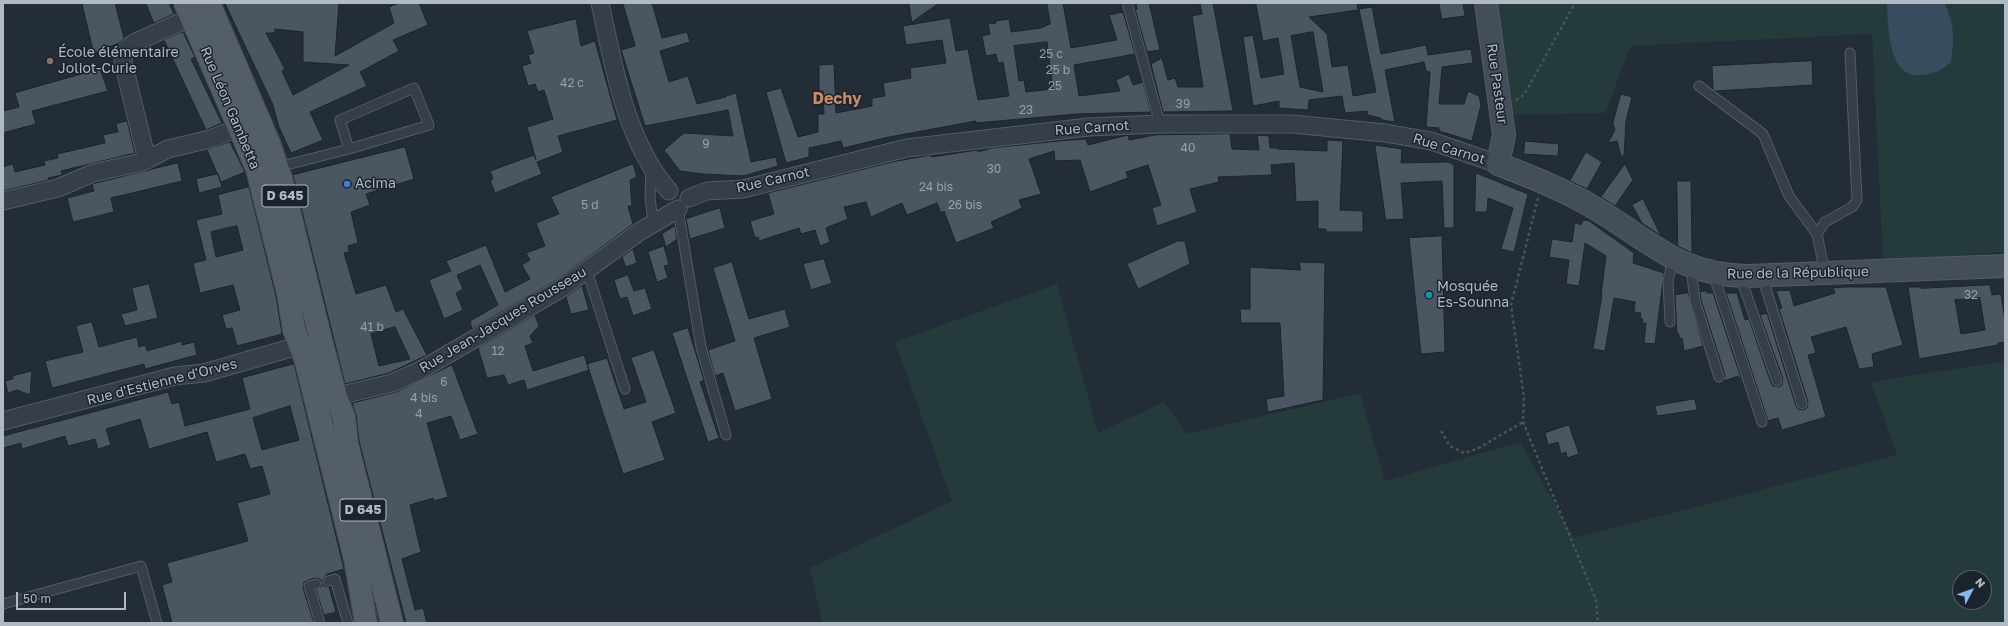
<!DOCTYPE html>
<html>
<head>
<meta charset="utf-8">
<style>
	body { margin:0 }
	#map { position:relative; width:2008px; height:626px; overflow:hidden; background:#222d38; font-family:"Golos Text",sans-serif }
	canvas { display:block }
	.frame { position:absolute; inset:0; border:4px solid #b0b9c4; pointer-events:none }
	.north { position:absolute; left:1952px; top:570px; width:40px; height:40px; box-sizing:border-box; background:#1b232d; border:1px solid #575f69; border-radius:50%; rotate:49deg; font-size:11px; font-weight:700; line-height:16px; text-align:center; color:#b0b9c4 }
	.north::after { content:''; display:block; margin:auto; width:14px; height:18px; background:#88b8f2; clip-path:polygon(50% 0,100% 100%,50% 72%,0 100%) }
	.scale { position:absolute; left:16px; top:592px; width:110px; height:18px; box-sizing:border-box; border:2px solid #b0b9c4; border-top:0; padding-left:5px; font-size:12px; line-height:14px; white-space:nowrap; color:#b0b9c4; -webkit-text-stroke:3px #1b232d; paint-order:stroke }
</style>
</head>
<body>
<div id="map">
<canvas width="2008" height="626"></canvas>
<div class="frame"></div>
<div class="north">N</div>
<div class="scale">50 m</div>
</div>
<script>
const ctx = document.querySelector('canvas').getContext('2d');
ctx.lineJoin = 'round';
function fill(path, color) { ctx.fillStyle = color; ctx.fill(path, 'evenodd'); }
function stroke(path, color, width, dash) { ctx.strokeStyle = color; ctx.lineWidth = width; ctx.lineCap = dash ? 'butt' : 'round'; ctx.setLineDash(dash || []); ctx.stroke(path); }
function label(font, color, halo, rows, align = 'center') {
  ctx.font = font + ' "Golos Text",sans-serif'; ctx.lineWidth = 3; ctx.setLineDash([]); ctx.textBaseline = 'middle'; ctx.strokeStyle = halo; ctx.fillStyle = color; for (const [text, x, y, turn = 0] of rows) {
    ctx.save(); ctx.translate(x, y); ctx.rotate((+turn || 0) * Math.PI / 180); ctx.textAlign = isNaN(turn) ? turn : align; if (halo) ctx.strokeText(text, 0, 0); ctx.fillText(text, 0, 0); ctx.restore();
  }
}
const green = new Path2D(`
	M 1495,3 L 2005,3 L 2005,252 L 1883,261 L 1872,34 L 1631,46 L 1605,113 L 1513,115 Z
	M 1057,284 L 1098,433 L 1164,402 L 1187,434 L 1360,393 L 1385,481 L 1520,442 L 1574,538 L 1897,455 L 1871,382 L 2005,361 L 2005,623 L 822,623 L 810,568 L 952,501 L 895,342 ZM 1960,578 L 1984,578 L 1984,602 L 1960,602 Z`);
const water = new Path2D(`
	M 1944,3 C 1955,23 1954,40 1951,62 C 1942,70 1934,74 1921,75 C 1888,79 1888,26 1887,3 Z`);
const building = new Path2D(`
	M 82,3 L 115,3 L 124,38 L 119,43 L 94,53 Z
	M 146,3 L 169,3 L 174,14 L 154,23 Z
	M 225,3 L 339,3 L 335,56 L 394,23 L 389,7 L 399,3 L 419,3 L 428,25 L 393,40 L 399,51 L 360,72 L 367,86 L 310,112 L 323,140 L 291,153 L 279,127 L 273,105 ZM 275,29 L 303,32 L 303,62 L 349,65 L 293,95 L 282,71 L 285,69 L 266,33 L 275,33 Z
	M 623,3 L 652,3 L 662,38 L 687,32 L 690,42 L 660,51 L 669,82 L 688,76 L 697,104 L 726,97 L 726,96 L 736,93 L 751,162 L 776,157 L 778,166 L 743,176 L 703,174 L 680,171 L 664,150 L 684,133 L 733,136 L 728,110 L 645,126 L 621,50 L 635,46 Z
	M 909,3 L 939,3 L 912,22 Z
	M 1047,3 L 1063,3 L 1071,48 L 1117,40 L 1109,15 L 1123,12 L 1135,54 L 1074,65 L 1079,96 L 1120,91 L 1116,80 L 1129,74 L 1133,85 L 1143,82 L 1151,112 L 1076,114 L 976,123 L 976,121 L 889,137 L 843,148 L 841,141 L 809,148 L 809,157 L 786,163 L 766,92 L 781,88 L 798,137 L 818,132 L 818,114 L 824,114 L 823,91 L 819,91 L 819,65 L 834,64 L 836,113 L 872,106 L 872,98 L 885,96 L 883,83 L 911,78 L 910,68 L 946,63 L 942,40 L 906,45 L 903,26 L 950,18 L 956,51 L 968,49 L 978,100 L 1009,96 L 1003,62 L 998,63 L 996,54 L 986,56 L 982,36 L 990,34 L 988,24 L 996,23 L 996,21 L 1009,19 L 1011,32 L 1041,28 L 1050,24 ZM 1047,42 L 1053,89 L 1026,92 L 1024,80 L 1019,81 L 1014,46 Z
	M 1136,3 L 1149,3 L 1160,50 L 1147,52 L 1135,9 L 1137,9 Z
	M 1200,3 L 1213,3 L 1233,111 L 1163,112 L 1151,64 L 1162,58 L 1168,80 L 1175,78 L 1178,87 L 1203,87 L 1192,16 L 1202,14 Z
	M 1256,3 L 1357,3 L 1358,10 L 1309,17 L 1327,34 L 1332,67 L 1348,65 L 1353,96 L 1376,92 L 1359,9 L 1372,7 L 1381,54 L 1426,45 L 1428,55 L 1471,49 L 1473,63 L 1442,67 L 1439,104 L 1464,104 L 1468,91 L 1479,96 L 1481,105 L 1472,141 L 1439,131 L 1439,128 L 1426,127 L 1430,72 L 1426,71 L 1424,62 L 1385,70 L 1395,122 L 1382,120 L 1381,118 L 1368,115 L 1367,111 L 1345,113 L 1342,96 L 1309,100 L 1308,110 L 1279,108 L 1279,101 L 1253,106 L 1243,37 L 1253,35 L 1261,78 L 1284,74 L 1278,38 L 1263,41 ZM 1313,32 L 1323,92 L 1300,87 L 1291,36 Z
	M 1439,3 L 1463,3 L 1465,16 L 1442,19 Z
	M 576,19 L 581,46 L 595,41 L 617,120 L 558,136 L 563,152 L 537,162 L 542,174 L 495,193 L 490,180 L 493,179 L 490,171 L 534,155 L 536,160 L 527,127 L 553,119 L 544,90 L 538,92 L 535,84 L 528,86 L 522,66 L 531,63 L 528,55 L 534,53 L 527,31 Z
	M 183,32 L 195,57 L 191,59 L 222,123 L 206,130 L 164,40 Z
	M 1812,61 L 1813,85 L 1715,91 L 1713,89 L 1712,66 Z
	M 100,69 L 108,91 L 32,111 L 36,124 L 3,133 L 3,111 L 19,107 L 15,93 Z
	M 1621,94 L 1632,97 L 1626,121 L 1624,156 L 1621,156 L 1617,141 L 1608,143 L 1615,130 L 1613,123 Z
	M 127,121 L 135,153 L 61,171 L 62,175 L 48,178 L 49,180 L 3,191 L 3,167 L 13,164 L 15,172 L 45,165 L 44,161 L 58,158 L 57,154 L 105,143 L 103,135 L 118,132 L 116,124 Z
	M 1230,134 L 1232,149 L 1259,150 L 1257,135 L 1269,136 L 1270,148 L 1277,148 L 1277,149 L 1327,151 L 1327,140 L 1343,141 L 1340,210 L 1363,211 L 1363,232 L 1326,232 L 1326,229 L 1318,229 L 1318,201 L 1296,202 L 1294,163 L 1271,165 L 1272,175 L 1218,177 L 1219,182 L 1190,189 L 1197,212 L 1157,226 L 1152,208 L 1161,205 L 1148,165 L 1126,172 L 1128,178 L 1090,192 L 1080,160 L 1055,161 L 1054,151 L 1029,159 L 1041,194 L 1019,200 L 1022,208 L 991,222 L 994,228 L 956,243 L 944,211 L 941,213 L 937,203 L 907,215 L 902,203 L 871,217 L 866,202 L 844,207 L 848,219 L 826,228 L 830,242 L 820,246 L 815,230 L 801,234 L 799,228 L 759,241 L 758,237 L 755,238 L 750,221 L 774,214 L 768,193 L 892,162 L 931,155 L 932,157 L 977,150 L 978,152 L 992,148 L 1058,141 L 1086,139 L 1088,145 L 1128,135 L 1129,140 L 1155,135 Z
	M 1525,141 L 1559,144 L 1558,156 L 1524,154 Z
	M 230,142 L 245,172 L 221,182 L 207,150 Z
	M 1375,145 L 1402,149 L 1401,163 L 1448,162 L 1454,165 L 1454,228 L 1444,228 L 1442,181 L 1401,183 L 1404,219 L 1386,220 Z
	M 405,147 L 414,179 L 366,194 L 370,205 L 351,212 L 358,243 L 348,246 L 349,252 L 344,253 L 356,294 L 386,285 L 396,312 L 403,309 L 427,355 L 389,373 L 345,384 L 293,175 ZM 395,327 L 410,359 L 379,366 L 371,334 Z
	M 1586,152 L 1602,162 L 1587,189 L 1570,181 Z
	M 178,163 L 182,181 L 111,198 L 114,212 L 73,222 L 67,198 L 94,191 L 92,184 L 96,183 Z
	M 633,164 L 637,177 L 630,180 L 632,206 L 628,206 L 633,224 L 557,280 L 472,329 L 470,321 L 498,305 L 480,265 L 457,275 L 463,289 L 456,293 L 463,310 L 444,319 L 429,280 L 451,271 L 446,261 L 486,245 L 505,292 L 530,279 L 522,265 L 530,260 L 526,253 L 545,246 L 536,223 L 559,214 L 551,197 Z
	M 1625,164 L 1633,180 L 1615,206 L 1601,197 Z
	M 1476,173 L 1528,194 L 1514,252 L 1501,249 L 1513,208 L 1488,198 L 1487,212 L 1475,212 Z
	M 218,174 L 222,187 L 199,193 L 196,179 Z
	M 1677,181 L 1691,181 L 1692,253 L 1678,246 Z
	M 249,187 L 276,296 L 282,334 L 237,346 L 232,328 L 226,329 L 222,315 L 240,310 L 233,285 L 200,293 L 193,263 L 206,260 L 196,220 L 222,214 L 218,195 ZM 237,226 L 243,250 L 216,257 L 211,232 Z
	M 1643,199 L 1648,209 L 1661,236 L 1642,223 L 1632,205 Z
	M 720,208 L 725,228 L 690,239 L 686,219 Z
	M 1584,220 L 1589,221 L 1634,253 L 1633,263 L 1664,273 L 1655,344 L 1644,343 L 1646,323 L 1642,323 L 1643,319 L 1640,319 L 1641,313 L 1634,312 L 1635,302 L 1614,298 L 1605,351 L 1593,349 L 1602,295 L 1601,295 L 1606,256 L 1585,243 L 1579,286 L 1566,284 L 1569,260 L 1549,257 L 1552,239 L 1572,242 L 1575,222 L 1580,225 Z
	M 675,226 L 677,239 L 666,247 L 662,234 Z
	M 1442,236 L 1445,352 L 1421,354 L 1409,238 Z
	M 1178,241 L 1185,241 L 1190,264 L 1138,289 L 1127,264 Z
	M 664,246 L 669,265 L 664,266 L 668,278 L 657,282 L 648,252 Z
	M 633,249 L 637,263 L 626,267 L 622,257 Z
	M 824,259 L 832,283 L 811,290 L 803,264 Z
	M 732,262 L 749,319 L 785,309 L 790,327 L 754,338 L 772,399 L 735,411 L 723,373 L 715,376 L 708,350 L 735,341 L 713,268 Z
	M 1300,262 L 1325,263 L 1323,400 L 1268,412 L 1266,399 L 1284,396 L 1280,323 L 1241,323 L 1240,309 L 1250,309 L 1250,267 L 1300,270 Z
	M 628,275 L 634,291 L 645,288 L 652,309 L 633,316 L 627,297 L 620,299 L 614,280 Z
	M 149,284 L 158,318 L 125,326 L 121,314 L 137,310 L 132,288 Z
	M 1990,285 L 1992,295 L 2001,294 L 2005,321 L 2005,342 L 1998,343 L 1998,345 L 1919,359 L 1908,287 L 1921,287 L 1921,288 ZM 1980,298 L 1985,330 L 1961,334 L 1955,300 Z
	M 582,286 L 589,310 L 571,314 L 566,297 Z
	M 1848,287 L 1886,287 L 1903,345 L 1872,354 L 1874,367 L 1859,369 L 1846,327 L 1811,337 L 1816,353 L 1808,355 L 1826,417 L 1782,430 L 1778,418 L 1768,421 L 1726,293 L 1737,293 L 1745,320 L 1749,319 L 1771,383 L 1773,386 L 1779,387 L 1782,385 L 1783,379 L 1760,315 L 1767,313 L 1796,406 L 1798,409 L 1803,410 L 1807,408 L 1808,402 L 1779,309 L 1782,308 L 1776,291 L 1790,290 L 1794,306 L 1835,293 L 1833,288 Z
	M 1707,291 L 1707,293 L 1713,293 L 1741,378 L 1739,379 L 1738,376 L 1724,381 L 1725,375 L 1701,300 L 1700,292 Z
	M 1688,293 L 1703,346 L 1684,351 L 1682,338 L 1679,339 L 1679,334 L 1677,334 L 1675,295 Z
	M 535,315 L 539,326 L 530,336 L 533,343 L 525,346 L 533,371 L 584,355 L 589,370 L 527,390 L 524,380 L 508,385 L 504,375 L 487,378 L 478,348 Z
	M 92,322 L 99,347 L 137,337 L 139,347 L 145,345 L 147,351 L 182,341 L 182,345 L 194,342 L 197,355 L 145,369 L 144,364 L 52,388 L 45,361 L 83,352 L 76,326 Z
	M 688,328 L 704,380 L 700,382 L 719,438 L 708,442 L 672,333 Z
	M 654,350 L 676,413 L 652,422 L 665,460 L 623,474 L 587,364 L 607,358 L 624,409 L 646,402 L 631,358 Z
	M 294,364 L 344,569 L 327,574 L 322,580 L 324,586 L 329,587 L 336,612 L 324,615 L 316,590 L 322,586 L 320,579 L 314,578 L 304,582 L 303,588 L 314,623 L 172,623 L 162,585 L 172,582 L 167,563 L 248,541 L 237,503 L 270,494 L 262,466 L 250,469 L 245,454 L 216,462 L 207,432 L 149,449 L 140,419 L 106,429 L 111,445 L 98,449 L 95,439 L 68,446 L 65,436 L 22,449 L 21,443 L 3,448 L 3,436 L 168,392 L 172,404 L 179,402 L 185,426 L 250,409 L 242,378 ZM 290,406 L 299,440 L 262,450 L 253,418 Z
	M 452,365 L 478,434 L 460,440 L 451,416 L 427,423 L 448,497 L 434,501 L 433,498 L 410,505 L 421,552 L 402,559 L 415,610 L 423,608 L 427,623 L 406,623 L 359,441 L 356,415 L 352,403 L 396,392 Z
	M 32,371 L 30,395 L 17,390 L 8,393 L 5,381 L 13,379 L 13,376 Z
	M 1695,399 L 1697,410 L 1657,416 L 1655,406 Z
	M 1569,425 L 1579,454 L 1567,458 L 1566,452 L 1561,454 L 1558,442 L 1548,445 L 1545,433 Z`);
const path = new Path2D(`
	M 1516,100 L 1524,95 L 1575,3
	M 1538,198 L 1511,305 L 1524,398 L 1523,422 L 1596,600 L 1598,623
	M 1441,431 L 1450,446 L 1464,453 L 1477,449 L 1523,422`);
const lane = new Path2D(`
	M 1128,6 L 1160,124
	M 1699,86 L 1763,134 L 1789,196 L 1817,234 L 1825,273
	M 278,167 L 349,149 L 429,125 L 414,88 L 340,120 L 349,149
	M 651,169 L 650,196 L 653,223
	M 678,209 L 701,347 L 726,435
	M 1817,234 L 1825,222 L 1852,207 L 1857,200 L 1850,53
	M 1691,267 L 1695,301 L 1719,377
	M 587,271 L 625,389
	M 1713,273 L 1762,422
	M 1740,276 L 1777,381
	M 1762,276 L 1802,404
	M 1670,322 L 1668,281 L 1673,259
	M 328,581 L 335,579 L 348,623
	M 316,584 L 309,586 L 320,623
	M 3,604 L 141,566 L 157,623
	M 374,606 L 378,623`);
const street = new Path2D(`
	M 600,3 C 614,67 625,140 669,191
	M 147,160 L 123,62 C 123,50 128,46 138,41 L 192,17
	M 689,198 L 707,191 L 743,189 L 907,148 L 1089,127 L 1160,124 L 1292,124 L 1385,133 L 1431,141 L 1498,164
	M 3,201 L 58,188 L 93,173 L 142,162 L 168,149 L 210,139 L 240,127
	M 325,399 L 392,383 L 419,371 L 562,288 L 639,232 L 678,209
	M 3,421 L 175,376 L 204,373 L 312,342`);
const secondary = new Path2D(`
	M 1486,3 L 1504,135 L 1498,164 C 1532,177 1567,191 1598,210 C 1653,243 1679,275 1748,276 L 2005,266`);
const primary = new Path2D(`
	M 185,3 L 257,169 L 288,293 L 294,330 L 305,358 L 355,559 L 366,623
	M 209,3 L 269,143 L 281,178 L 321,340 L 336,397 L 344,417 L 347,444 L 392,623`);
const markers = [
	[50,61,4,"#8d6e63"],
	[347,184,4,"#3f7fe0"],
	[1429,295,4,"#0f9aa8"]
];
const numberNames = [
	["25 c",1051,54],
	["25 b",1058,70],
	["42 c",572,83],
	["25",1055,86],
	["39",1183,104],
	["23",1026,110],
	["9",706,144],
	["40",1188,148],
	["30",994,169],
	["24 bis",936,187],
	["5 d",590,205],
	["26 bis",965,205],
	["32",1971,295],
	["41 b",372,327],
	["12",498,351],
	["6",444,382],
	["4 bis",424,398],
	["4",419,414]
];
const shields = [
	[285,196,46],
	[363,510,46]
];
const shieldNames = [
	["D 645",285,196],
	["D 645",363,510]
];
const poiNames = [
	["École élémentaire",58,53],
	["Joliot-Curie",58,69],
	["Acima",355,184],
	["Mosquée",1437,287],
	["Es-Sounna",1437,303]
];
const streetNames = [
	["Rue Pasteur",1497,84,82],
	["Rue Léon Gambetta",230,108,67],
	["Rue Carnot",1092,128,-4],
	["Rue Carnot",1449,149,17],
	["Rue Carnot",773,180,-13],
	["Rue de la République",1798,273,-1],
	["Rue Jean-Jacques Rousseau",503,320,-31],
	["Rue d'Estienne d'Orves",162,382,-14]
];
const quarterNames = [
	["Dechy",837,99]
];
fill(green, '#253a3a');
fill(water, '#384c60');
fill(building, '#4a5763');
stroke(building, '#1d252f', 1);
stroke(lane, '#535c66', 11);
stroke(street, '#535c66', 19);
stroke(secondary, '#535c66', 24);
stroke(primary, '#424a54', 24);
stroke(path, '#445758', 2.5, [3, 3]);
stroke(lane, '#363e48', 9);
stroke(street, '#363e48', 17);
stroke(secondary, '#444e5b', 22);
stroke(primary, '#545e68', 22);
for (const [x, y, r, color] of markers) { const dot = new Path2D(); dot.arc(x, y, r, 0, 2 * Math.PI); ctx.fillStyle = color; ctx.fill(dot); stroke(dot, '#1b232d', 1.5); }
label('12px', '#96a0ac', null, numberNames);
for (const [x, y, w] of shields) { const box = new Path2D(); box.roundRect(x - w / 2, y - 11, w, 22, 3); ctx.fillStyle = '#1b232d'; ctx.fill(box); stroke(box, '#b0b9c4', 1); }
label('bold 13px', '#b0b9c4', null, shieldNames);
label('14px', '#b0b9c4', '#1b232d', poiNames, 'left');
label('14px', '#b0b9c4', '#1b232d', streetNames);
label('bold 16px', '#cd8a63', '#1b232d', quarterNames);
</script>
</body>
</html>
